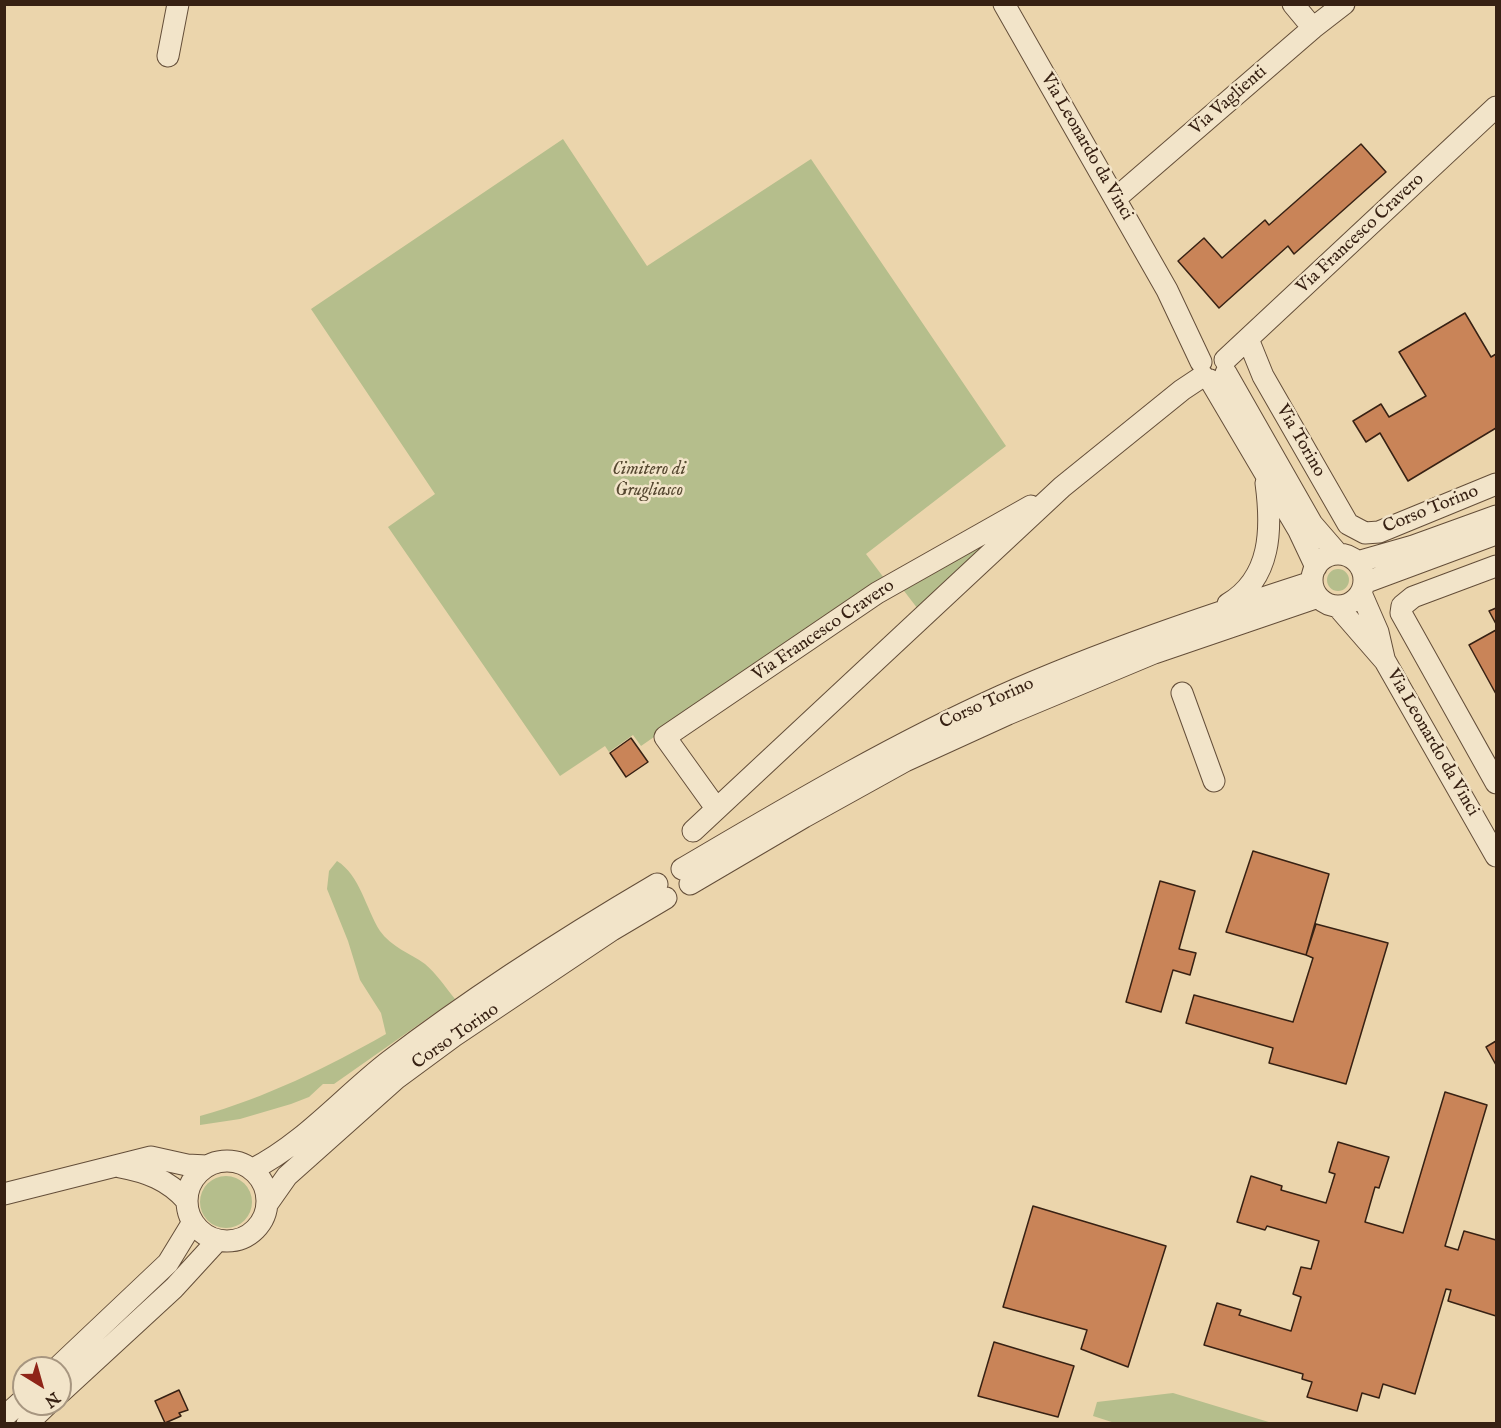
<!DOCTYPE html>
<html>
<head>
<meta charset="utf-8">
<style>
	body { margin:0 }
	#map { position:relative; width:1501px; height:1428px; overflow:hidden; background:#ebd5ac; font-family:"IM FELL English",serif }
	canvas { display:block }
	.frame { position:absolute; inset:0; border:6px solid #372113; pointer-events:none }
	.north { position:absolute; left:12px; top:1356px; width:60px; height:60px; box-sizing:border-box; background:#f2e4c9; border:2px solid #a79680; border-radius:50%; rotate:143deg; font-size:16px; font-weight:700; line-height:24px; text-align:center; color:#372113 }
	.north::after { content:''; display:block; margin:auto; width:21px; height:27px; background:#8f2418; clip-path:polygon(50% 0,100% 100%,50% 72%,0 100%) }
</style>
</head>
<body>
<div id="map">
<canvas width="1501" height="1428"></canvas>
<div class="frame"></div>
<div class="north">N</div>
</div>
<script>
const ctx = document.querySelector('canvas').getContext('2d');
ctx.lineJoin = 'round';
function fill(path, color) { ctx.fillStyle = color; ctx.fill(path, 'evenodd'); }
function stroke(path, color, width, dash) { ctx.strokeStyle = color; ctx.lineWidth = width; ctx.lineCap = dash ? 'butt' : 'round'; ctx.setLineDash(dash || []); ctx.stroke(path); }
function label(font, color, halo, rows, align = 'center') {
  ctx.font = font + ' "IM FELL English",serif'; ctx.lineWidth = 5; ctx.setLineDash([]); ctx.textBaseline = 'middle'; ctx.strokeStyle = halo; ctx.fillStyle = color; for (const [text, x, y, turn = 0] of rows) {
    ctx.save(); ctx.translate(x, y); ctx.rotate((+turn || 0) * Math.PI / 180); ctx.textAlign = isNaN(turn) ? turn : align; if (halo) ctx.strokeText(text, 0, 0); ctx.fillText(text, 0, 0); ctx.restore();
  }
}
const green = new Path2D(`
	M 563,139 L 647,266 L 811,159 L 1006,446 L 866,554 L 884,578 L 641,746 L 633,735 L 609,752 L 605,746 L 560,776 L 388,527 L 435,494 L 311,309 Z
	M 1005,525 L 921,613 L 901,587 Z
	M1327 580a11 11 0 1 1 22 0a11 11 0 1 1-22 0Z
	M 337,861 C 360,875 366,909 380,931 C 391,947 410,953 425,964 C 436,973 446,988 455,999 L 334,1084 L 323,1084 L 309,1097 L 291,1104 L 240,1119 L 200,1125 L 200,1116 C 265,1098 328,1067 386,1034 L 381,1013 L 360,980 L 348,941 L 327,889 L 329,871 Z
	M200 1202a26 26 0 1 1 52 0a26 26 0 1 1-52 0Z
	M 1173,1393 L 1272,1423 L 1118,1424 L 1093,1416 L 1097,1402 Z`);
const building = new Path2D(`
	M 1361,144 L 1386,172 L 1294,254 L 1288,246 L 1219,308 L 1178,261 L 1204,238 L 1222,258 L 1265,220 L 1269,225 Z
	M 1465,313 L 1491,357 L 1496,354 L 1496,428 L 1408,481 L 1380,433 L 1366,442 L 1353,421 L 1381,404 L 1389,417 L 1426,396 L 1399,352 Z
	M 1496,608 L 1496,624 L 1489,611 Z
	M 1496,630 L 1496,694 L 1469,645 Z
	M 631,738 L 648,762 L 626,777 L 610,753 Z
	M 1253,851 L 1329,874 L 1306,955 L 1226,932 Z
	M 1160,881 L 1195,891 L 1179,949 L 1196,953 L 1190,975 L 1173,970 L 1161,1012 L 1126,1002 Z
	M 1316,924 L 1388,943 L 1346,1084 L 1269,1063 L 1273,1048 L 1186,1023 L 1194,995 L 1293,1022 L 1313,958 L 1306,955 Z
	M 1496,1041 L 1496,1065 L 1486,1047 Z
	M 1445,1092 L 1487,1105 L 1445,1246 L 1458,1250 L 1464,1231 L 1496,1240 L 1496,1316 L 1448,1301 L 1451,1290 L 1446,1289 L 1415,1394 L 1383,1384 L 1379,1398 L 1362,1393 L 1357,1411 L 1307,1397 L 1312,1382 L 1302,1379 L 1303,1374 L 1204,1345 L 1217,1303 L 1241,1310 L 1239,1315 L 1291,1331 L 1301,1297 L 1293,1294 L 1301,1267 L 1311,1269 L 1319,1241 L 1267,1226 L 1265,1230 L 1237,1222 L 1251,1176 L 1282,1186 L 1281,1190 L 1326,1203 L 1335,1174 L 1329,1172 L 1338,1142 L 1389,1157 L 1379,1188 L 1375,1187 L 1365,1222 L 1403,1233 Z
	M 1033,1206 L 1166,1246 L 1128,1367 L 1081,1349 L 1087,1330 L 1003,1307 Z
	M 994,1342 L 1074,1366 L 1058,1417 L 978,1396 Z
	M 179,1390 L 188,1410 L 179,1413 L 181,1416 L 165,1423 L 155,1401 Z`);
const minor = new Path2D(`
	M 1004,4 L 1167,290 L 1201,362
	M 1293,4 L 1313,28
	M 168,56 L 178,4
	M 1115,199 L 1313,28 L 1344,4
	M 1248,339 L 1263,376 L 1348,524 L 1365,533 L 1379,532 L 1496,484
	M 1225,360 L 1496,107
	M 1226,373 L 1312,524 L 1338,554
	M 1210,380 L 1299,531 L 1316,567
	M1312 580a26 26 0 1 1 52 0a26 26 0 1 1-52 0Z
	M 1357,562 L 1413,546 L 1496,516
	M 1496,566 L 1413,597 L 1402,606 L 1401,613 L 1496,783
	M 1364,583 L 1496,534
	M 1361,593 L 1378,632 L 1384,658
	M 1228,604 C 1272,578 1272,528 1266,483
	M 1338,607 L 1385,661 L 1496,856
	M 1182,693 L 1214,781
	M 716,808 L 665,737 L 877,593 L 1031,506
	M 693,831 L 1062,487 L 1182,390 L 1203,376
	M 682,869 C 786,808 890,746 1001,696 C 1102,651 1207,616 1312,582
	M 690,884 L 804,817 L 905,761 L 1008,714 L 1154,653 L 1318,597
	M187 1201a40 40 0 1 1 80 0a40 40 0 1 1-80 0Z
	M 120,1167 C 147,1172 168,1180 186,1200
	M 253,1169 C 304,1143 343,1097 388,1062 C 473,997 565,938 657,884
	M 4,1194 L 151,1157 L 187,1165 L 207,1166
	M 268,1203 L 287,1176 L 397,1078 L 454,1036 L 612,930 L 666,898
	M 57,1368 L 168,1263 L 193,1222
	M 60,1393 L 174,1288 L 218,1240
	M 4,1417 L 24,1399
	M 27,1424 L 48,1404`);
const streetNames = [
	["Via Vaglienti",1229,101,-41],
	["Via Leonardo da Vinci",1086,147,60],
	["Via Francesco Cravero",1361,234,-43],
	["Via Torino",1300,441,60],
	["Corso Torino",1431,510,-22],
	["Via Francesco Cravero",824,631,-34],
	["Corso Torino",987,704,-24],
	["Via Leonardo da Vinci",1432,743,60],
	["Corso Torino",456,1037,-35]
];
const parkNames = [
	["Cimitero di",649,470],
	["Grugliasco",649,491]
];
fill(green, '#b5be8c');
fill(building, '#c98458');
stroke(building, '#372113', 1.5);
stroke(minor, '#644e39', 23);
stroke(minor, '#f2e4c9', 21);
label('18px', '#372113', '#f2e4c9', streetNames);
label('italic 18px', '#564831', '#f2e4c9', parkNames);
</script>
</body>
</html>
